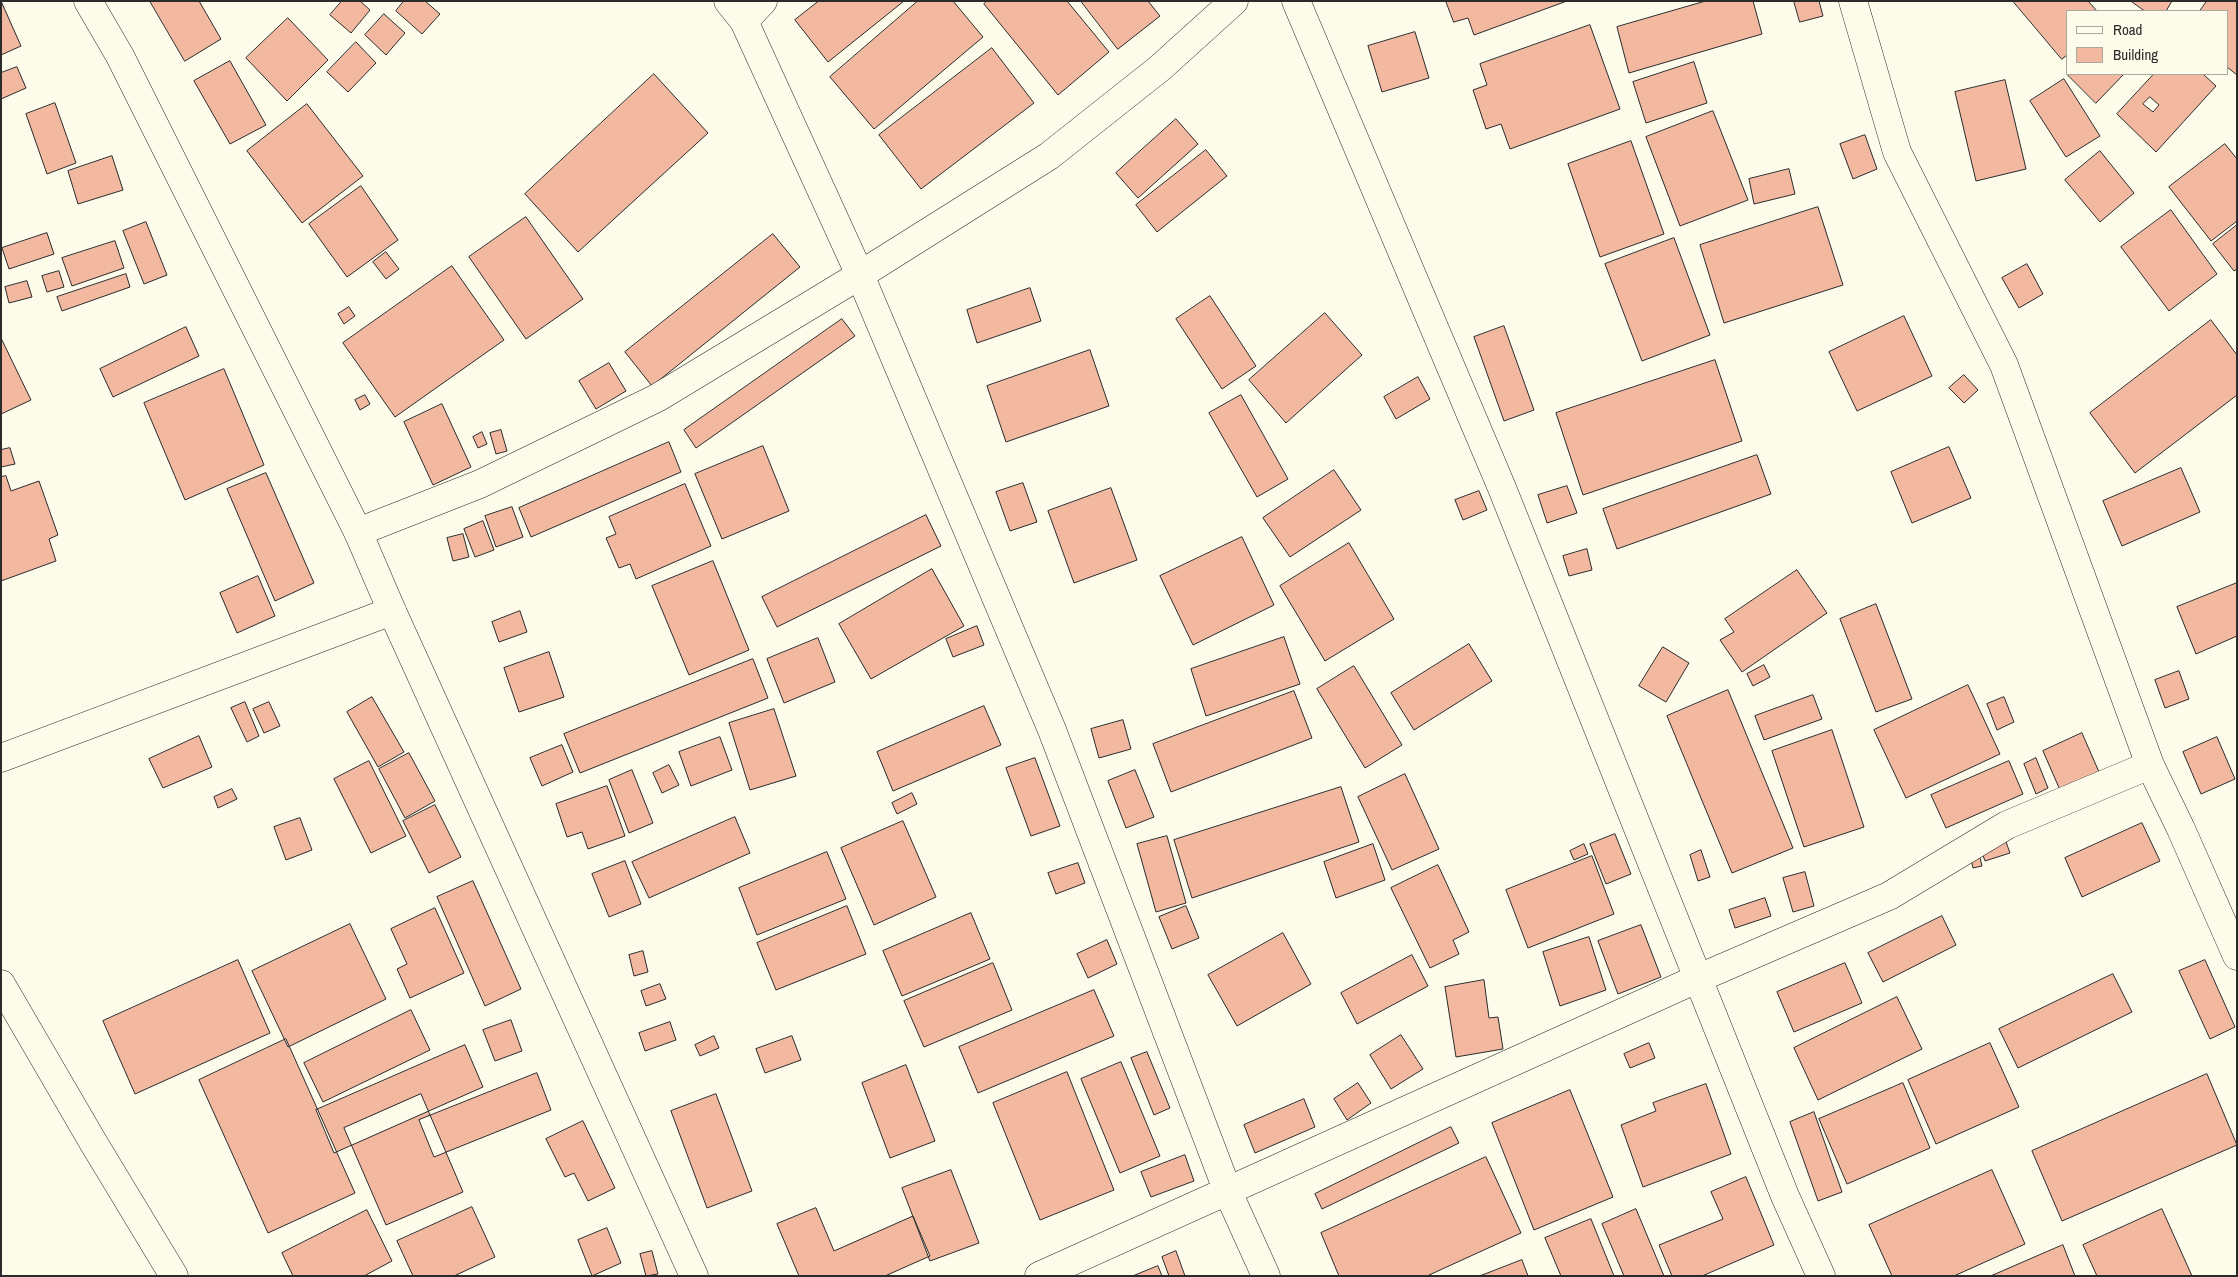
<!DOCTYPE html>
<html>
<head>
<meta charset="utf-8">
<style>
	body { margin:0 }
	#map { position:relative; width:2238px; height:1277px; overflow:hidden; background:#fdfbea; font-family:"Archivo Narrow",sans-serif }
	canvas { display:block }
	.frame { position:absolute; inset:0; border:2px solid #2b2b2b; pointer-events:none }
	.legend { position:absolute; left:2066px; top:10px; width:162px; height:65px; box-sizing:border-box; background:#fdfbea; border:1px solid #a9a89e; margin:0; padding:6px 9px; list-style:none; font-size:15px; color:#2b2b2b }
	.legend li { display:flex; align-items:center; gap:10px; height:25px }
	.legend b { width:25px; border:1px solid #a9a89e }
</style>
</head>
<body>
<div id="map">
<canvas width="2238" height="1277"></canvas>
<div class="frame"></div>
<ul class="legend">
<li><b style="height:6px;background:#fdfbea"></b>Road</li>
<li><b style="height:14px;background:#f2b8a0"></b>Building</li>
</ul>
</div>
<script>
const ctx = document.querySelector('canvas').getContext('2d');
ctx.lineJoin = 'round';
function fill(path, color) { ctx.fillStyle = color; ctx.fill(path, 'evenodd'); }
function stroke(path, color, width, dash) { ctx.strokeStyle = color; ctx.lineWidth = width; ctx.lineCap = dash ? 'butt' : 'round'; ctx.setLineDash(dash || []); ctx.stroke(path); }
const building = new Path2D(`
	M 1,1 L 21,46 L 1,55 Z
	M 150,1 L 199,1 L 221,39 L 185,61 Z
	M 342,1 L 360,1 L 370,10 L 351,33 L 330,15 Z
	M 404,1 L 425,1 L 440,14 L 422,34 L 396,11 Z
	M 819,1 L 904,1 L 828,62 L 795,20 Z
	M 918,1 L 953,1 L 983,37 L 874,129 L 830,77 Z
	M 987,1 L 1067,1 L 1109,52 L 1058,95 L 984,4 Z
	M 1081,1 L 1148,1 L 1160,16 L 1118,49 Z
	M 1446,1 L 1567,1 L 1474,35 L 1468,18 L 1454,22 Z
	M 1706,1 L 1753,1 L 1762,34 L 1629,73 L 1617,27 Z
	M 1794,1 L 1819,1 L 1823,16 L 1800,22 Z
	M 2013,1 L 2088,1 L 2097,11 L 2067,11 L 2067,55 L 2062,59 Z
	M 2131,1 L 2172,1 L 2166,11 L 2145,11 Z
	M 2207,1 L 2237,1 L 2237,75 L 2227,67 L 2227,11 L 2200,11 Z
	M 384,14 L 405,33 L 386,55 L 365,35 Z
	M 288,18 L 328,60 L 287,101 L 246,58 Z
	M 1590,25 L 1620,109 L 1510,149 L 1501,124 L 1486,129 L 1473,90 L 1487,85 L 1480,64 Z
	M 1415,32 L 1429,78 L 1382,92 L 1368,46 Z
	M 356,42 L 376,63 L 348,92 L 327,72 Z
	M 992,48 L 1034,103 L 921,189 L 879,135 Z
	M 230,61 L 266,125 L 230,144 L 194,81 Z
	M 1694,62 L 1707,103 L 1646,123 L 1633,82 Z
	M 17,67 L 26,88 L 1,99 L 1,73 Z
	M 654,74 L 708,133 L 578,252 L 525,194 Z
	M 2067,74 L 2124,74 L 2096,103 Z
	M 2154,74 L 2203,74 L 2216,86 L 2156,152 L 2117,114 ZM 2150,97 L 2159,105 L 2153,112 L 2143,104 Z
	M 2064,79 L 2100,136 L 2066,157 L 2030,101 Z
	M 2005,80 L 2026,169 L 1976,181 L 1955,92 Z
	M 55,103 L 76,163 L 47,174 L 26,114 Z
	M 307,104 L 363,176 L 302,223 L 247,151 Z
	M 1713,111 L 1748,200 L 1680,226 L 1646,137 Z
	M 1176,119 L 1198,144 L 1138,198 L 1116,173 Z
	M 1865,135 L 1877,169 L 1853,179 L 1840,144 Z
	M 1631,141 L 1664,234 L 1600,257 L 1568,164 Z
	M 2225,144 L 2237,159 L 2237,221 L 2211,241 L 2169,187 Z
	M 1206,150 L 1227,176 L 1157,232 L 1136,205 Z
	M 2100,151 L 2134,193 L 2100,222 L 2065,180 Z
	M 112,156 L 123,190 L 78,204 L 68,171 Z
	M 1789,169 L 1795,194 L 1754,204 L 1749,179 Z
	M 361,186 L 398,240 L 347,277 L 309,224 Z
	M 1818,207 L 1843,285 L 1724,323 L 1700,245 Z
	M 2171,210 L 2217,274 L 2169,311 L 2121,247 Z
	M 526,217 L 583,299 L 526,339 L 469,257 Z
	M 146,222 L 167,275 L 144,284 L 123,231 Z
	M 2237,225 L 2237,269 L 2234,271 L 2213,244 Z
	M 47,233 L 54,254 L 9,269 L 2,248 Z
	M 773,234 L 800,267 L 652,386 L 625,352 Z
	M 1674,238 L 1710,335 L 1642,361 L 1605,264 Z
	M 115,241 L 124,268 L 72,286 L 62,258 Z
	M 386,252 L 399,269 L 386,279 L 373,262 Z
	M 2027,264 L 2043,294 L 2019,308 L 2002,278 Z
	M 452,266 L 504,340 L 395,417 L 343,343 Z
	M 59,271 L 64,287 L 47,292 L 42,276 Z
	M 126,274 L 130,287 L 62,311 L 57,297 Z
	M 27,281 L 32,297 L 9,303 L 5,287 Z
	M 1030,288 L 1041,321 L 977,343 L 967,310 Z
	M 1210,296 L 1256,366 L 1222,389 L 1176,319 Z
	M 349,307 L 355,316 L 344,324 L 338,314 Z
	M 1325,313 L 1362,355 L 1286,423 L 1249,380 Z
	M 1904,316 L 1932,376 L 1857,411 L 1829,352 Z
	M 842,319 L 855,336 L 696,448 L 684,430 Z
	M 2211,320 L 2237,355 L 2237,395 L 2135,473 L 2090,413 Z
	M 1504,326 L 1534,410 L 1504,421 L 1474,337 Z
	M 186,327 L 199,356 L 113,397 L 100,369 Z
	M 1,338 L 31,400 L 1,414 Z
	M 1090,350 L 1109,406 L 1006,442 L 987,386 Z
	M 1715,360 L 1742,441 L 1583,495 L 1556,413 Z
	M 609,363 L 626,391 L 596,409 L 579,381 Z
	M 224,369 L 264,465 L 185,500 L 144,403 Z
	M 1964,375 L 1978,390 L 1964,403 L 1949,388 Z
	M 1418,377 L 1430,399 L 1396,419 L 1384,397 Z
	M 365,395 L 370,404 L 360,410 L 355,400 Z
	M 1241,395 L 1288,479 L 1257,497 L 1209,413 Z
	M 442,404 L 471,467 L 433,485 L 404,422 Z
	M 501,430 L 507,451 L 496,454 L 490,433 Z
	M 482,432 L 487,444 L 478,448 L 473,437 Z
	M 669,442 L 681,472 L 531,537 L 519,508 Z
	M 763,446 L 789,511 L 722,539 L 695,474 Z
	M 1949,447 L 1971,498 L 1912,523 L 1891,472 Z
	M 10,448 L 15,464 L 1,467 L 1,450 Z
	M 1757,455 L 1771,494 L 1617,549 L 1603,509 Z
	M 2181,468 L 2200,512 L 2122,546 L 2103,501 Z
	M 1334,470 L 1361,510 L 1290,557 L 1263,518 Z
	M 266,473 L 314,583 L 275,601 L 227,489 Z
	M 6,476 L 11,491 L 39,481 L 58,535 L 49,539 L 56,561 L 1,581 L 1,477 Z
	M 1023,483 L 1037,522 L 1010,531 L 996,492 Z
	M 685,484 L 711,546 L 636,579 L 630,564 L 619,568 L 606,538 L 616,534 L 609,517 Z
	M 1567,486 L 1577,513 L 1547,523 L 1538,495 Z
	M 1111,488 L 1137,560 L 1074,583 L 1048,511 Z
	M 1479,491 L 1487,510 L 1463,520 L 1455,500 Z
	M 512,507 L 523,537 L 496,547 L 485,516 Z
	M 926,515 L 941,546 L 777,627 L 762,597 Z
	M 483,521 L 494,550 L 475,557 L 464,529 Z
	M 463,534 L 469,557 L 453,561 L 447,538 Z
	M 1242,537 L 1274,605 L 1193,645 L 1160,576 Z
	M 1349,543 L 1394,619 L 1325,661 L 1280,586 Z
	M 1587,549 L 1592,570 L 1569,576 L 1563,556 Z
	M 713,561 L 749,650 L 689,675 L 652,586 Z
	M 932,569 L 964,626 L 871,679 L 839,624 Z
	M 1797,570 L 1827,613 L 1742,672 L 1720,640 L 1734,632 L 1725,619 Z
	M 258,576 L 275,616 L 237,633 L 220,593 Z
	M 2237,583 L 2237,636 L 2196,654 L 2177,607 Z
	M 1876,604 L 1912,699 L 1876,712 L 1840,619 Z
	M 520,611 L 527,632 L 499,642 L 492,622 Z
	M 977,626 L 984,645 L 953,657 L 946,639 Z
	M 1284,637 L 1300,684 L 1206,716 L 1191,669 Z
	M 818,638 L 835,682 L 784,703 L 767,659 Z
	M 1469,644 L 1492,681 L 1414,730 L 1391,693 Z
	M 1663,647 L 1689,663 L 1666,702 L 1639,686 Z
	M 549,652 L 564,697 L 519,712 L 504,668 Z
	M 753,659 L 768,698 L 580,773 L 564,734 Z
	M 1764,665 L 1770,677 L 1753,686 L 1747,674 Z
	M 1354,666 L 1402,745 L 1365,768 L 1317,689 Z
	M 2179,671 L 2189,699 L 2165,708 L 2155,680 Z
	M 1968,685 L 2000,754 L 1906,798 L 1874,730 Z
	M 1728,690 L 1793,848 L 1732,873 L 1667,716 Z
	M 1294,691 L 1312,738 L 1171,792 L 1153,744 Z
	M 1813,695 L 1822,719 L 1764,740 L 1755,716 Z
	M 372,697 L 404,752 L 378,767 L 347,712 Z
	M 2004,697 L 2014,722 L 1997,730 L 1987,704 Z
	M 245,702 L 259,736 L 247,742 L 231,708 Z
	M 269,702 L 280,726 L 264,733 L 253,709 Z
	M 984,706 L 1001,745 L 893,791 L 877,752 Z
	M 774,709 L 796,776 L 750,790 L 729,723 Z
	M 1123,720 L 1131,749 L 1099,758 L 1091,729 Z
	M 1832,730 L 1864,827 L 1804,847 L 1772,751 Z
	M 2082,733 L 2099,772 L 2060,790 L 2043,751 Z
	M 199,736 L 212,767 L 163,788 L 149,759 Z
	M 720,737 L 732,770 L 691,786 L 679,752 Z
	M 2217,737 L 2235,779 L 2201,794 L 2183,752 Z
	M 562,745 L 573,772 L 542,786 L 530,758 Z
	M 409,753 L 435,801 L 405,818 L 379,769 Z
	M 1035,758 L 1060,826 L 1031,836 L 1006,768 Z
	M 2036,758 L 2048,788 L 2036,794 L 2024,764 Z
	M 369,761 L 406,836 L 371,853 L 334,779 Z
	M 2009,761 L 2023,794 L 1946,828 L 1931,795 Z
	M 669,765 L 679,785 L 662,793 L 653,773 Z
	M 632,770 L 653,823 L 629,833 L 609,780 Z
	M 1135,770 L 1154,817 L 1126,828 L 1108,781 Z
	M 1405,774 L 1439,849 L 1392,870 L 1358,797 Z
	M 607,786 L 625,836 L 588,849 L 582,832 L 567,837 L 556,804 Z
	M 1341,787 L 1359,842 L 1192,898 L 1174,840 Z
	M 232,789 L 237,799 L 218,808 L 214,797 Z
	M 912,793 L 917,804 L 897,814 L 892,803 Z
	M 435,805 L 461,857 L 429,873 L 403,821 Z
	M 735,817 L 750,853 L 649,898 L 632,862 Z
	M 300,818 L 312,850 L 286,860 L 274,827 Z
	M 903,821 L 936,897 L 874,925 L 841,848 Z
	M 2142,823 L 2160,861 L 2082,897 L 2065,858 Z
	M 1615,834 L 1631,874 L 1606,884 L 1590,844 Z
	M 1167,836 L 1186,903 L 1156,912 L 1137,844 Z
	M 2005,839 L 2010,853 L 1985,861 L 1980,847 Z
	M 1373,844 L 1385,880 L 1336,898 L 1324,862 Z
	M 1584,844 L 1588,854 L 1574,860 L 1570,851 Z
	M 1701,850 L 1710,877 L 1698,881 L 1690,855 Z
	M 827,852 L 846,899 L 757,935 L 739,888 Z
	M 1979,854 L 1982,866 L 1973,868 L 1970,855 Z
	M 1592,856 L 1614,914 L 1528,948 L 1506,890 Z
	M 625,861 L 641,904 L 609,917 L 592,874 Z
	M 1078,863 L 1085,883 L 1056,894 L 1048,873 Z
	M 1438,865 L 1469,932 L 1453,940 L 1459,954 L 1430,968 L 1391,888 Z
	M 1805,872 L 1814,906 L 1793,912 L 1783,878 Z
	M 473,881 L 521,989 L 485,1006 L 437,897 Z
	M 1765,898 L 1771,916 L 1735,928 L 1729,910 Z
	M 847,906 L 866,954 L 776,990 L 757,943 Z
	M 1186,906 L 1199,938 L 1172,949 L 1159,917 Z
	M 435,908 L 464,973 L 410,998 L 397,969 L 407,964 L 391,929 Z
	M 971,913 L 990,959 L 902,996 L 883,951 Z
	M 1942,916 L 1956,945 L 1883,982 L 1868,953 Z
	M 350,924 L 386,999 L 288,1047 L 252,971 Z
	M 1641,925 L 1661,977 L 1618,994 L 1598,941 Z
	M 1283,933 L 1311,984 L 1237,1026 L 1208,975 Z
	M 1589,937 L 1606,990 L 1560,1006 L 1543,952 Z
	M 1107,940 L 1117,964 L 1088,978 L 1077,954 Z
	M 643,951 L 648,972 L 634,976 L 629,955 Z
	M 1412,955 L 1428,986 L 1357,1024 L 1341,993 Z
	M 238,960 L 270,1033 L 135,1094 L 103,1021 Z
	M 2205,960 L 2235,1027 L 2210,1039 L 2179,971 Z
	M 993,963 L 1012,1010 L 924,1047 L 904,1001 Z
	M 1845,963 L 1862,1003 L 1794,1032 L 1777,992 Z
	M 2113,974 L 2132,1012 L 2018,1068 L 1999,1029 Z
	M 1484,980 L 1489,1018 L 1498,1017 L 1503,1049 L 1456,1057 L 1445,987 Z
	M 660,984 L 666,999 L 646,1006 L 641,991 Z
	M 1094,990 L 1114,1036 L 978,1093 L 959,1047 Z
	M 1897,997 L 1922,1049 L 1818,1100 L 1794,1048 Z
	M 411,1010 L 430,1050 L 323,1102 L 304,1063 Z
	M 511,1020 L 522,1051 L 495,1061 L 483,1030 Z
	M 670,1022 L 676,1040 L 645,1051 L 639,1033 Z
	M 1401,1035 L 1423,1069 L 1391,1089 L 1370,1055 Z
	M 714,1036 L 719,1048 L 700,1056 L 695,1045 Z
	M 792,1036 L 801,1060 L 765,1073 L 756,1049 Z
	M 286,1039 L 355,1193 L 268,1233 L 199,1080 Z
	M 1649,1043 L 1655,1058 L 1630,1068 L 1624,1054 Z
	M 1990,1043 L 2019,1107 L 1936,1144 L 1908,1080 Z
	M 465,1045 L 483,1087 L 334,1153 L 316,1110 Z
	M 1147,1052 L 1170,1108 L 1154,1115 L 1131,1058 Z
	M 1121,1062 L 1160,1156 L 1120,1173 L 1081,1079 Z
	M 906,1065 L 935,1141 L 890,1158 L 862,1083 Z
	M 1067,1072 L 1114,1190 L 1040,1220 L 993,1103 Z
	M 537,1073 L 551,1110 L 434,1157 L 419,1120 Z
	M 2207,1074 L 2237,1145 L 2062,1221 L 2032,1151 Z
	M 1358,1083 L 1371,1103 L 1347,1120 L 1334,1099 Z
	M 1903,1083 L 1930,1148 L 1847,1184 L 1819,1119 Z
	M 1706,1084 L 1731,1154 L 1643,1187 L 1621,1125 L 1656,1111 L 1653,1103 Z
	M 1570,1090 L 1613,1197 L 1534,1230 L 1492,1123 Z
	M 421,1094 L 463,1192 L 386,1225 L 344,1128 Z
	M 716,1094 L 752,1191 L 707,1208 L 671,1111 Z
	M 1304,1099 L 1315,1127 L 1255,1153 L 1244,1125 Z
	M 1814,1112 L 1842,1192 L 1818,1201 L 1790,1122 Z
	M 583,1121 L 615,1188 L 588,1201 L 574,1173 L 565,1177 L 546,1139 Z
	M 1451,1127 L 1459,1143 L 1322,1209 L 1315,1194 Z
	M 1185,1155 L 1194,1181 L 1151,1197 L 1141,1172 Z
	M 1486,1157 L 1521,1233 L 1427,1276 L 1339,1276 L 1321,1233 Z
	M 951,1170 L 979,1243 L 930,1261 L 902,1188 Z
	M 1992,1170 L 2025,1244 L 1954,1276 L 1892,1276 L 1869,1225 Z
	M 1746,1177 L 1774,1245 L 1702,1276 L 1672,1276 L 1659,1245 L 1723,1219 L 1711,1192 Z
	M 472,1207 L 495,1257 L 454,1276 L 413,1276 L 397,1241 Z
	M 816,1208 L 834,1251 L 913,1216 L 930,1256 L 885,1276 L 799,1276 L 777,1224 Z
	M 1636,1209 L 1664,1276 L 1624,1276 L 1602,1224 Z
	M 2162,1209 L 2192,1276 L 2097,1276 L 2083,1245 Z
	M 367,1210 L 392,1261 L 364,1276 L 293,1276 L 282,1253 Z
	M 1591,1219 L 1614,1276 L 1561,1276 L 1545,1238 Z
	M 607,1228 L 621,1263 L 592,1276 L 578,1240 Z
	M 2063,1245 L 2075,1276 L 1991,1276 Z
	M 652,1251 L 658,1274 L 646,1276 L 640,1254 Z
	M 1176,1251 L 1185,1276 L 1169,1276 L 1162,1257 Z
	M 1522,1260 L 1528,1276 L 1480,1276 Z
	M 1158,1266 L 1162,1276 L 1133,1276 Z`);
const minor = new Path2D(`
	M 728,1 L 744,21 L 860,275 L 1052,730 L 1228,1192 L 1266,1276
	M 1296,1 L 1502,488 L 1785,1196 L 1821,1276
	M 1853,1 L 1897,152 L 2004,365 L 2150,765 L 2181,829 L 2237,956
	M 744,21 L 763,1
	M 358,532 L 480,484 L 657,398 L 860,275 L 1049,156 L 1160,68 L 1234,1
	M 1,758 L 392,611
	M 1,984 L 93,1142 L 174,1276
	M 1039,1276 L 1699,978 L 1889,896 L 2007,825 L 2150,765`);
const tertiary = new Path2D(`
	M 88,1 L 120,56 L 358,532 L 392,611 L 694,1276`);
fill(building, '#f2b8a0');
stroke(building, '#2b2b2b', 1);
stroke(minor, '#2b2b2b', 29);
stroke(tertiary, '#2b2b2b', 29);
stroke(minor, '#fdfbea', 28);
stroke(tertiary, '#fdfbea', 28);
</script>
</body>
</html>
